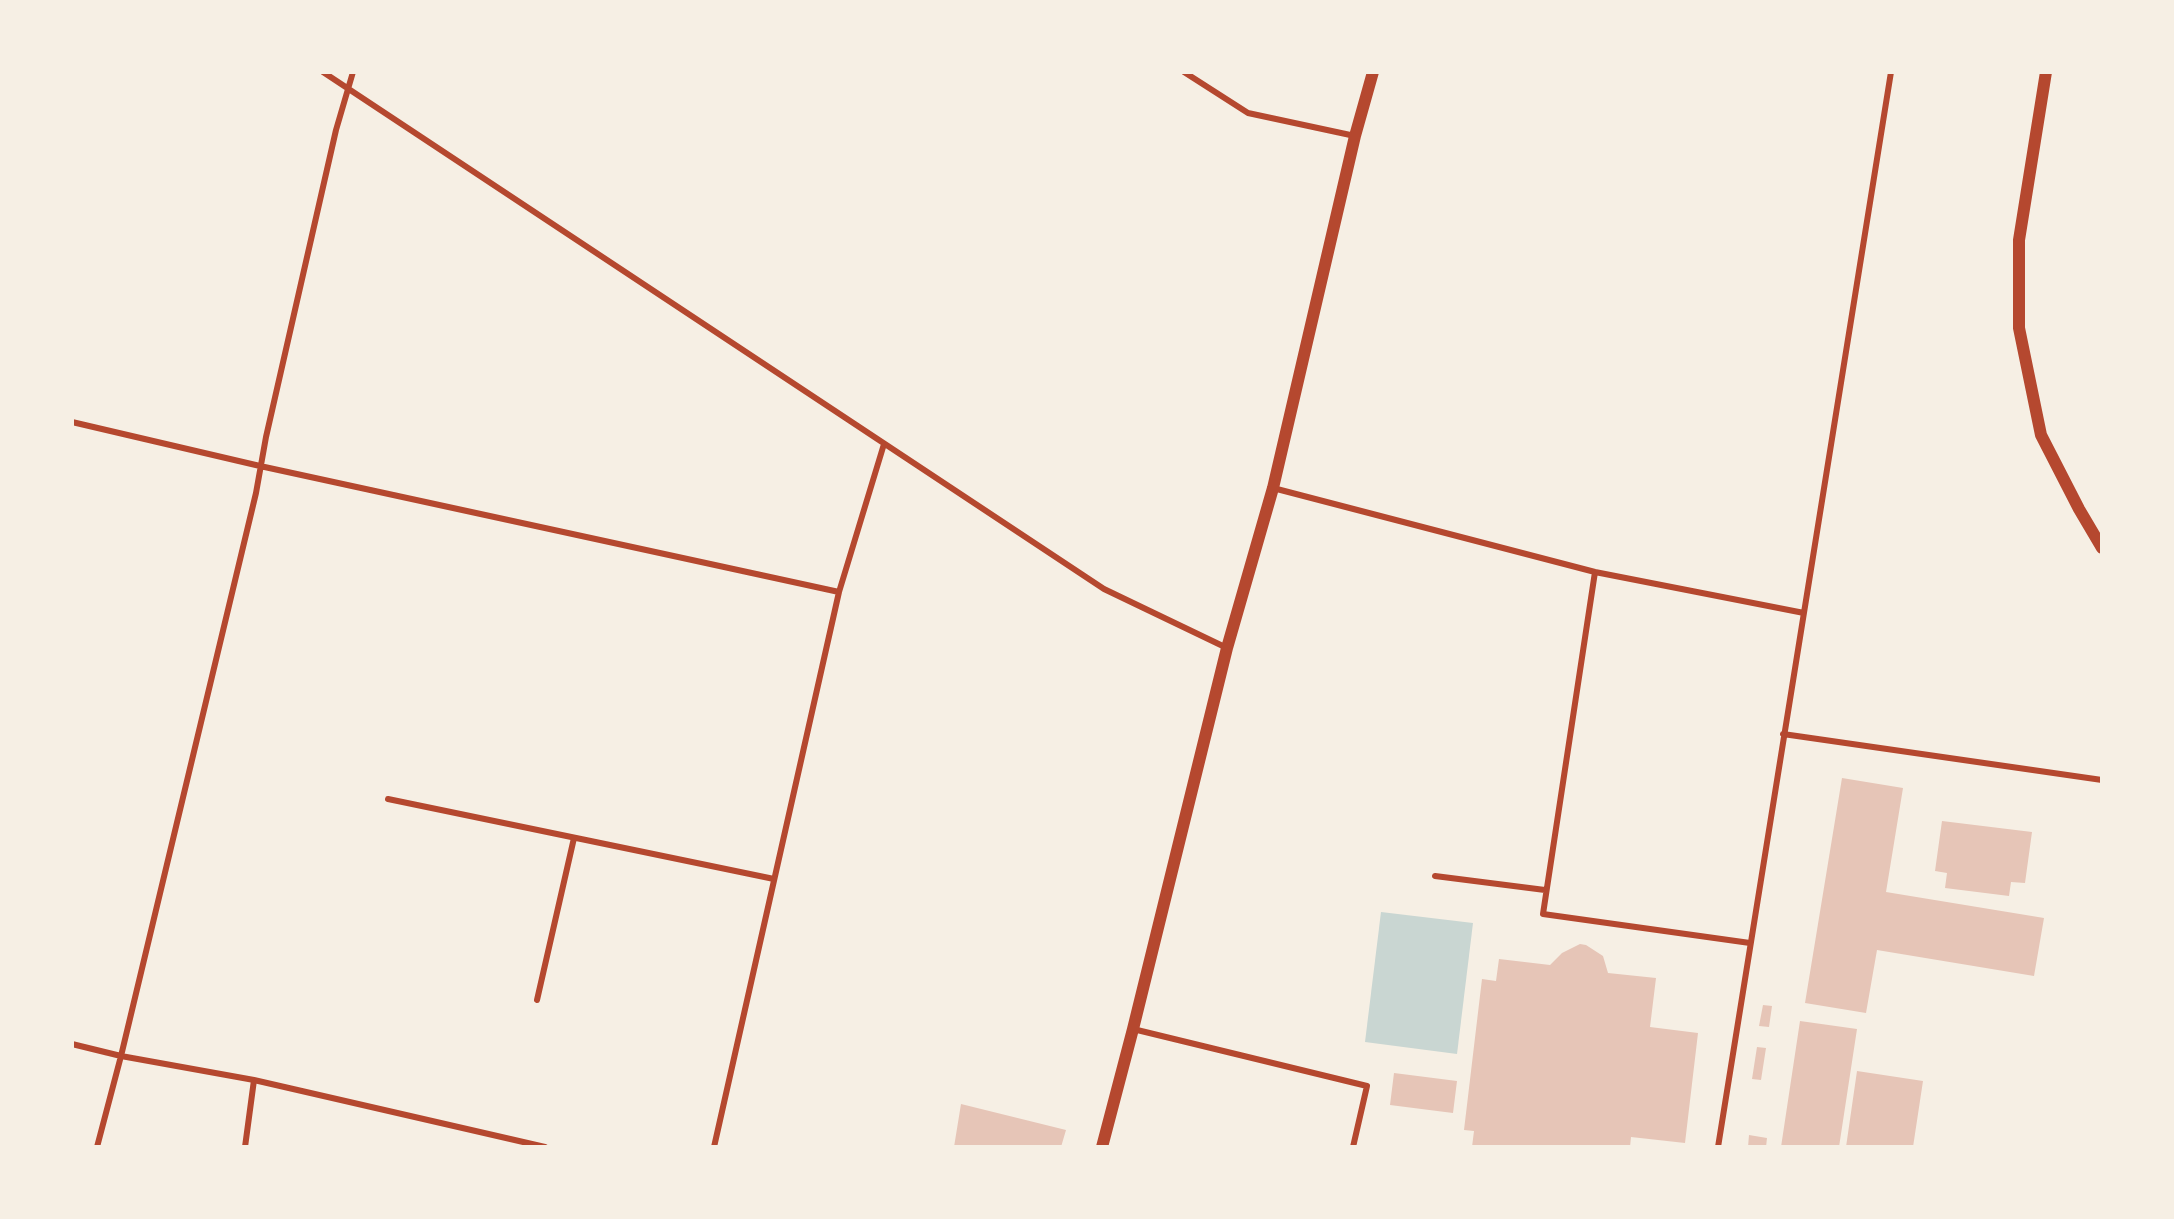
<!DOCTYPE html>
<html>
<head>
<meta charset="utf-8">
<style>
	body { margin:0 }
	#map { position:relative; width:2174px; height:1219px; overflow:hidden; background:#f6efe4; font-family:"Playfair Display",serif }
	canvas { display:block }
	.frame { position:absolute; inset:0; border:74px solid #f6efe4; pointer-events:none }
</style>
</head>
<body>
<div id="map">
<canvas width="2174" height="1219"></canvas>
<div class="frame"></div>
</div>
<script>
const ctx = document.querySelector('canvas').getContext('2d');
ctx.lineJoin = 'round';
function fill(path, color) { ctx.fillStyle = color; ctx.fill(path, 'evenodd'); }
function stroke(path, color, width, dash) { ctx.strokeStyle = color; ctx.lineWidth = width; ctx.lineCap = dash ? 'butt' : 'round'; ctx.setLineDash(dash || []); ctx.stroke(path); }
const water = new Path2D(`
	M 1381,912 L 1473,923 L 1457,1054 L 1365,1042 Z`);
const building = new Path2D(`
	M 1842,778 L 1903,788 L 1886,892 L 2044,918 L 2034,976 L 1877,950 L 1866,1013 L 1805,1003 Z
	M 1942,821 L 2032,832 L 2025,883 L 2011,882 L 2009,896 L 1945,888 L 1947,873 L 1935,871 Z
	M 1580,944 L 1586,945 L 1603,956 L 1608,973 L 1656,978 L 1650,1027 L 1698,1033 L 1685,1143 L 1631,1137 L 1630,1147 L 1472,1147 L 1474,1131 L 1464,1130 L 1482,979 L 1496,981 L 1499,959 L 1550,965 L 1562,953 Z
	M 1763,1005 L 1772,1006 L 1769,1027 L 1759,1026 Z
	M 1800,1021 L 1857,1029 L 1839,1147 L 1781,1147 Z
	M 1757,1047 L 1766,1048 L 1761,1080 L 1752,1079 Z
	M 1857,1071 L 1923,1081 L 1913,1147 L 1846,1147 Z
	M 1394,1073 L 1457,1081 L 1453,1113 L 1390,1105 Z
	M 961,1104 L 1066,1130 L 1061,1147 L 954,1147 Z
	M 1749,1135 L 1767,1138 L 1766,1147 L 1748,1147 Z`);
const minor = new Path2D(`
	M 323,72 L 1104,589 L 1227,648
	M 1184,72 L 1248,113 L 1355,136
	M 72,422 L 260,466 L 839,592
	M 1273,488 L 1595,572 L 1804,613
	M 1595,572 L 1543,914 L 1750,943
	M 1783,734 L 2102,780
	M 388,799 L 774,879
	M 1435,876 L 1545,890
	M 537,1000 L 574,838
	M 1133,1029 L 1367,1086 L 1353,1147
	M 72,1044 L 121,1056 L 254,1080 L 545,1147
	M 97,1147 L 121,1056 L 256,493 L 266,437 L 336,130 L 353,72
	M 245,1147 L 254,1080
	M 714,1147 L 839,592 L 884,444
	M 1718,1147 L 1891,72`);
const secondary = new Path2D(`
	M 2046,72 L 2019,240 L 2019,328 L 2041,435 L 2079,509 L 2102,548
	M 1102,1147 L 1133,1029 L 1227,648 L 1273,488 L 1355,136 L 1373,72`);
fill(water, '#c9d6d2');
fill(building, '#e6c5b7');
stroke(minor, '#b5482f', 6);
stroke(secondary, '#b5482f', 12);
</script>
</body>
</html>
